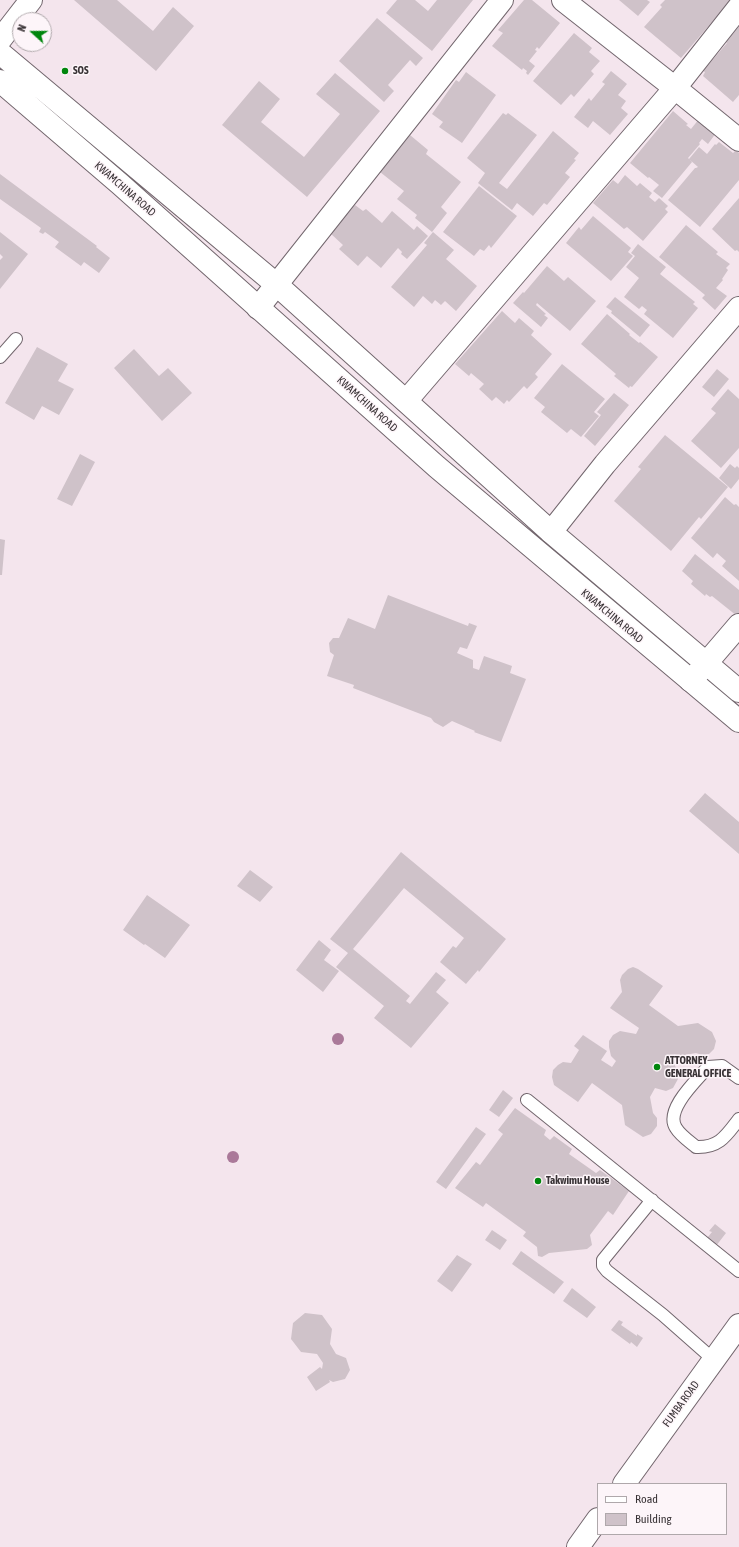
<!DOCTYPE html>
<html>
<head>
<meta charset="utf-8">
<style>
	body { margin:0 }
	#map { position:relative; width:739px; height:1547px; overflow:hidden; background:#f4e5ed; font-family:"Asap Condensed",sans-serif }
	canvas { display:block }
	.legend { position:absolute; left:597px; top:1483px; width:130px; height:52px; box-sizing:border-box; background:#fdf5f9; border:1px solid #afa8ab; margin:0; padding:5px 7px; list-style:none; font-size:12px; color:#3a3437 }
	.legend li { display:flex; align-items:center; gap:8px; height:20px }
	.legend b { width:20px; border:1px solid #afa8ab }
	.north { position:absolute; left:12px; top:12px; width:40px; height:40px; box-sizing:border-box; background:#fdf5f9; border:1px solid #afa8ab; border-radius:50%; rotate:291deg; font-size:11px; font-weight:700; line-height:16px; text-align:center; color:#3a3437 }
	.north::after { content:''; display:block; margin:auto; width:14px; height:18px; background:#00860c; clip-path:polygon(50% 0,100% 100%,50% 72%,0 100%) }
</style>
</head>
<body>
<div id="map">
<canvas width="739" height="1547"></canvas>
<ul class="legend">
<li><b style="height:5px;background:#fff"></b>Road</li>
<li><b style="height:11px;background:#cfc2c9"></b>Building</li>
</ul>
<div class="north">N</div>
</div>
<script>
const ctx = document.querySelector('canvas').getContext('2d');
ctx.lineJoin = 'round';
function fill(path, color) { ctx.fillStyle = color; ctx.fill(path, 'evenodd'); }
function stroke(path, color, width, dash) { ctx.strokeStyle = color; ctx.lineWidth = width; ctx.lineCap = dash ? 'butt' : 'round'; ctx.setLineDash(dash || []); ctx.stroke(path); }
function label(font, color, halo, rows, align = 'center') {
  ctx.font = font + ' "Asap Condensed",sans-serif'; ctx.lineWidth = 3; ctx.setLineDash([]); ctx.textBaseline = 'middle'; ctx.strokeStyle = halo; ctx.fillStyle = color; for (const [text, x, y, turn = 0] of rows) {
    ctx.save(); ctx.translate(x, y); ctx.rotate((+turn || 0) * Math.PI / 180); ctx.textAlign = isNaN(turn) ? turn : align; if (halo) ctx.strokeText(text, 0, 0); ctx.fillText(text, 0, 0); ctx.restore();
  }
}
const building = new Path2D(`
	M 74,0 L 117,0 L 153,31 L 173,7 L 194,26 L 156,71 Z
	M 397,0 L 415,0 L 428,11 L 437,0 L 473,0 L 432,51 L 386,13 Z
	M 524,0 L 532,0 L 560,23 L 539,49 L 537,47 L 535,50 L 537,51 L 529,61 L 535,66 L 528,75 L 526,73 L 527,71 L 523,68 L 522,70 L 492,46 L 503,33 L 498,30 Z
	M 619,0 L 647,0 L 650,2 L 638,16 Z
	M 665,0 L 731,0 L 681,58 L 644,27 L 662,7 L 660,5 Z
	M 739,17 L 739,95 L 733,102 L 703,76 L 705,72 L 703,71 L 727,43 L 721,38 Z
	M 377,18 L 423,58 L 416,66 L 410,60 L 388,85 L 394,91 L 384,102 L 339,61 Z
	M 574,33 L 592,48 L 589,52 L 600,61 L 591,71 L 594,74 L 574,97 L 571,94 L 561,105 L 533,81 Z
	M 611,71 L 627,84 L 618,95 L 626,101 L 621,108 L 628,114 L 610,135 L 593,121 L 588,128 L 574,117 L 589,98 L 591,101 L 605,84 L 602,82 Z
	M 466,72 L 496,95 L 462,143 L 439,127 L 443,122 L 432,114 L 456,80 L 459,82 Z
	M 335,73 L 380,111 L 307,197 L 222,125 L 259,81 L 280,99 L 261,122 L 304,157 L 340,114 L 316,94 Z
	M 673,111 L 688,124 L 686,125 L 691,129 L 699,119 L 716,133 L 708,144 L 702,139 L 699,143 L 700,144 L 688,158 L 692,162 L 662,198 L 653,191 L 659,185 L 649,177 L 648,178 L 630,163 Z
	M 503,113 L 506,115 L 508,113 L 537,135 L 499,183 L 507,189 L 553,131 L 579,153 L 574,159 L 576,160 L 565,173 L 570,177 L 547,205 L 544,203 L 533,216 L 517,203 L 512,210 L 478,183 L 485,173 L 467,158 Z
	M 410,135 L 428,150 L 426,154 L 461,182 L 441,207 L 447,213 L 432,232 L 415,218 L 417,215 L 397,199 L 404,191 L 380,172 Z
	M 719,142 L 733,153 L 736,150 L 739,153 L 739,180 L 700,227 L 668,200 L 695,168 L 696,168 L 698,167 L 689,159 L 699,147 L 707,154 L 715,144 L 716,145 Z
	M 0,174 L 97,246 L 96,247 L 110,258 L 99,273 L 84,262 L 81,266 L 55,247 L 59,242 L 45,232 L 43,234 L 39,232 L 41,228 L 0,199 Z
	M 625,175 L 637,186 L 640,183 L 652,193 L 649,197 L 655,202 L 659,198 L 668,206 L 665,209 L 668,212 L 643,241 L 627,227 L 624,229 L 593,203 L 613,180 L 618,184 Z
	M 479,186 L 517,216 L 491,248 L 489,245 L 484,251 L 480,249 L 474,256 L 443,232 Z
	M 739,198 L 739,252 L 737,250 L 735,251 L 712,229 Z
	M 355,205 L 363,211 L 366,209 L 382,223 L 392,211 L 414,230 L 417,226 L 428,236 L 407,259 L 401,254 L 402,252 L 398,248 L 381,268 L 367,256 L 358,266 L 339,249 L 343,245 L 330,233 Z
	M 593,216 L 631,248 L 628,252 L 633,256 L 611,281 L 566,243 L 579,227 L 581,230 Z
	M 686,225 L 718,252 L 716,254 L 730,264 L 726,268 L 728,270 L 722,279 L 723,280 L 716,288 L 727,296 L 715,310 L 702,298 L 705,295 L 659,257 Z
	M 0,232 L 28,254 L 0,289 L 0,260 L 3,257 L 0,254 Z
	M 433,232 L 454,250 L 446,259 L 477,286 L 456,311 L 445,301 L 441,305 L 435,300 L 432,304 L 423,296 L 414,307 L 391,287 L 427,245 L 424,243 Z
	M 638,244 L 666,267 L 660,274 L 695,302 L 693,304 L 698,308 L 673,338 L 644,314 L 647,310 L 642,306 L 639,309 L 624,297 L 639,278 L 626,267 L 635,256 L 631,253 Z
	M 547,266 L 564,281 L 568,277 L 596,301 L 570,331 L 537,303 L 536,305 L 546,314 L 544,315 L 548,318 L 541,327 L 513,303 L 523,292 L 524,293 Z
	M 615,297 L 650,325 L 640,337 L 611,313 L 612,311 L 606,307 Z
	M 502,311 L 515,323 L 519,318 L 534,331 L 531,335 L 552,354 L 535,374 L 538,377 L 527,389 L 524,386 L 509,402 L 507,400 L 504,404 L 496,397 L 492,401 L 479,389 L 484,384 L 471,373 L 469,376 L 455,364 Z
	M 607,314 L 630,334 L 629,335 L 639,343 L 640,342 L 658,357 L 632,387 L 630,386 L 629,388 L 614,376 L 616,374 L 581,344 Z
	M 37,347 L 68,364 L 58,381 L 74,389 L 59,415 L 42,406 L 34,420 L 5,403 Z
	M 134,349 L 159,376 L 168,368 L 192,393 L 162,421 L 114,368 Z
	M 562,364 L 605,399 L 594,412 L 599,416 L 581,437 L 571,429 L 567,433 L 541,412 L 545,407 L 534,398 Z
	M 717,369 L 729,379 L 714,397 L 702,387 Z
	M 728,389 L 739,399 L 739,448 L 721,468 L 691,441 L 716,413 L 711,409 Z
	M 614,393 L 629,405 L 595,446 L 584,436 L 601,415 L 597,412 Z
	M 665,435 L 728,487 L 701,519 L 699,517 L 671,551 L 614,501 L 641,469 L 638,467 Z
	M 80,454 L 95,462 L 72,506 L 57,499 Z
	M 730,464 L 735,468 L 737,466 L 739,468 L 739,479 L 731,489 L 719,478 Z
	M 725,497 L 734,505 L 736,504 L 739,507 L 739,581 L 722,566 L 726,561 L 717,553 L 713,558 L 691,538 Z
	M 0,539 L 5,540 L 2,575 L 0,575 Z
	M 695,554 L 739,590 L 739,615 L 737,616 L 712,596 L 710,597 L 706,594 L 705,596 L 691,584 L 693,581 L 682,571 Z
	M 388,595 L 468,626 L 469,623 L 477,626 L 467,649 L 460,647 L 457,653 L 473,660 L 473,668 L 479,670 L 484,656 L 512,666 L 510,673 L 526,679 L 501,742 L 474,732 L 475,731 L 452,721 L 443,727 L 434,722 L 431,718 L 353,688 L 354,685 L 327,676 L 334,655 L 330,652 L 329,643 L 333,638 L 339,638 L 348,618 L 375,629 Z
	M 705,793 L 739,822 L 739,854 L 689,811 Z
	M 401,852 L 506,939 L 479,972 L 478,970 L 466,984 L 440,962 L 453,946 L 456,948 L 464,938 L 404,888 L 353,949 L 410,996 L 406,1001 L 410,1004 L 436,972 L 446,980 L 436,992 L 449,1003 L 411,1048 L 374,1018 L 384,1006 L 336,967 L 348,953 L 330,939 Z
	M 250,870 L 273,887 L 260,902 L 237,886 Z
	M 147,895 L 190,925 L 165,958 L 145,944 L 144,945 L 123,930 Z
	M 319,940 L 331,950 L 324,960 L 339,971 L 323,992 L 296,970 Z
	M 633,967 L 638,969 L 663,986 L 649,1005 L 678,1026 L 698,1023 L 712,1032 L 716,1041 L 714,1049 L 709,1054 L 702,1055 L 696,1053 L 679,1056 L 674,1064 L 678,1071 L 678,1079 L 673,1088 L 666,1091 L 655,1088 L 650,1097 L 653,1113 L 657,1118 L 657,1126 L 651,1134 L 643,1137 L 625,1125 L 622,1105 L 592,1083 L 578,1102 L 554,1085 L 552,1077 L 553,1070 L 558,1065 L 563,1062 L 571,1063 L 579,1050 L 574,1046 L 583,1035 L 607,1051 L 601,1060 L 612,1067 L 616,1061 L 611,1056 L 609,1047 L 609,1041 L 613,1035 L 620,1031 L 636,1034 L 639,1028 L 610,1008 L 622,992 L 620,980 L 622,975 L 628,969 Z
	M 503,1090 L 513,1098 L 499,1117 L 489,1110 Z
	M 515,1108 L 546,1130 L 544,1135 L 550,1140 L 554,1136 L 572,1149 L 569,1154 L 596,1173 L 600,1170 L 629,1191 L 613,1215 L 608,1211 L 590,1235 L 592,1245 L 587,1249 L 549,1253 L 542,1257 L 538,1256 L 537,1247 L 523,1236 L 526,1232 L 486,1203 L 483,1207 L 455,1188 L 476,1162 L 480,1165 L 503,1134 L 498,1130 Z
	M 476,1127 L 486,1134 L 446,1189 L 436,1182 Z
	M 715,1224 L 726,1233 L 716,1246 L 707,1238 L 712,1232 L 709,1231 Z
	M 492,1230 L 507,1240 L 500,1250 L 485,1240 Z
	M 521,1251 L 564,1282 L 554,1294 L 512,1264 Z
	M 457,1255 L 472,1264 L 452,1292 L 437,1281 Z
	M 572,1288 L 596,1307 L 587,1318 L 563,1301 Z
	M 305,1313 L 322,1315 L 332,1329 L 330,1344 L 336,1354 L 346,1358 L 350,1370 L 345,1379 L 333,1382 L 329,1380 L 330,1382 L 316,1391 L 307,1377 L 320,1367 L 322,1369 L 323,1363 L 317,1354 L 301,1352 L 291,1339 L 293,1323 Z
	M 619,1320 L 623,1322 L 621,1325 L 637,1336 L 637,1334 L 643,1338 L 637,1347 L 631,1342 L 630,1344 L 611,1330 Z`);
const service = new Path2D(`
	M 0,357 L 16,339
	M 739,1078 L 722,1066 L 708,1067 C 697,1080 664,1110 676,1128 C 680,1135 690,1142 696,1147 C 719,1148 726,1136 739,1119
	M 527,1100 L 739,1271
	M 652,1200 L 603,1260 L 603,1266 L 607,1271 L 663,1315 L 714,1360`);
const minor = new Path2D(`
	M 563,0 L 675,88 L 739,140
	M 0,40 L 31,0
	M 258,308 L 502,0
	M 406,401 L 675,88 L 739,7
	M 551,532 L 605,464 L 739,308
	M 691,681 L 739,625`);
const tertiary = new Path2D(`
	M 624,1484 L 739,1325
	M 578,1547 L 598,1519`);
const secondary = new Path2D(`
	M 0,53 L 277,285 L 551,532 L 739,691
	M 0,81 L 120,184 L 437,467 L 739,721`);
const trees = [
	[338,1039],
	[233,1157]
];
const markers = [
	[65,71,4,"#00860c"],
	[657,1067,4,"#00860c"],
	[538,1181,4,"#00860c"]
];
const poiNames = [
	["SOS",73,71],
	["ATTORNEY",665,1061],
	["GENERAL OFFICE",665,1074],
	["Takwimu House",546,1181]
];
const streetNames = [
	["KWAMCHINA ROAD",125,189,41],
	["KWAMCHINA ROAD",367,404,42],
	["KWAMCHINA ROAD",612,616,40],
	["FUMBA ROAD",681,1404,-54]
];
fill(building, '#cfc2c9');
stroke(service, '#72666d', 14);
stroke(minor, '#72666d', 24);
stroke(tertiary, '#72666d', 24);
stroke(secondary, '#72666d', 24);
stroke(service, '#fff', 12);
stroke(minor, '#fff', 22);
stroke(tertiary, '#fff', 22);
stroke(secondary, '#fff', 22);
ctx.fillStyle = '#aa7999';
for (const [x, y] of trees) { ctx.beginPath(); ctx.arc(x, y, 6, 0, 2 * Math.PI); ctx.fill(); }
for (const [x, y, r, color] of markers) { const dot = new Path2D(); dot.arc(x, y, r, 0, 2 * Math.PI); ctx.fillStyle = color; ctx.fill(dot); stroke(dot, '#fdf5f9', 1.5); }
label('bold 11px', '#3a3437', '#fdf5f9', poiNames, 'left');
label('11px', '#3a3437', '#fdf5f9', streetNames);
</script>
</body>
</html>
